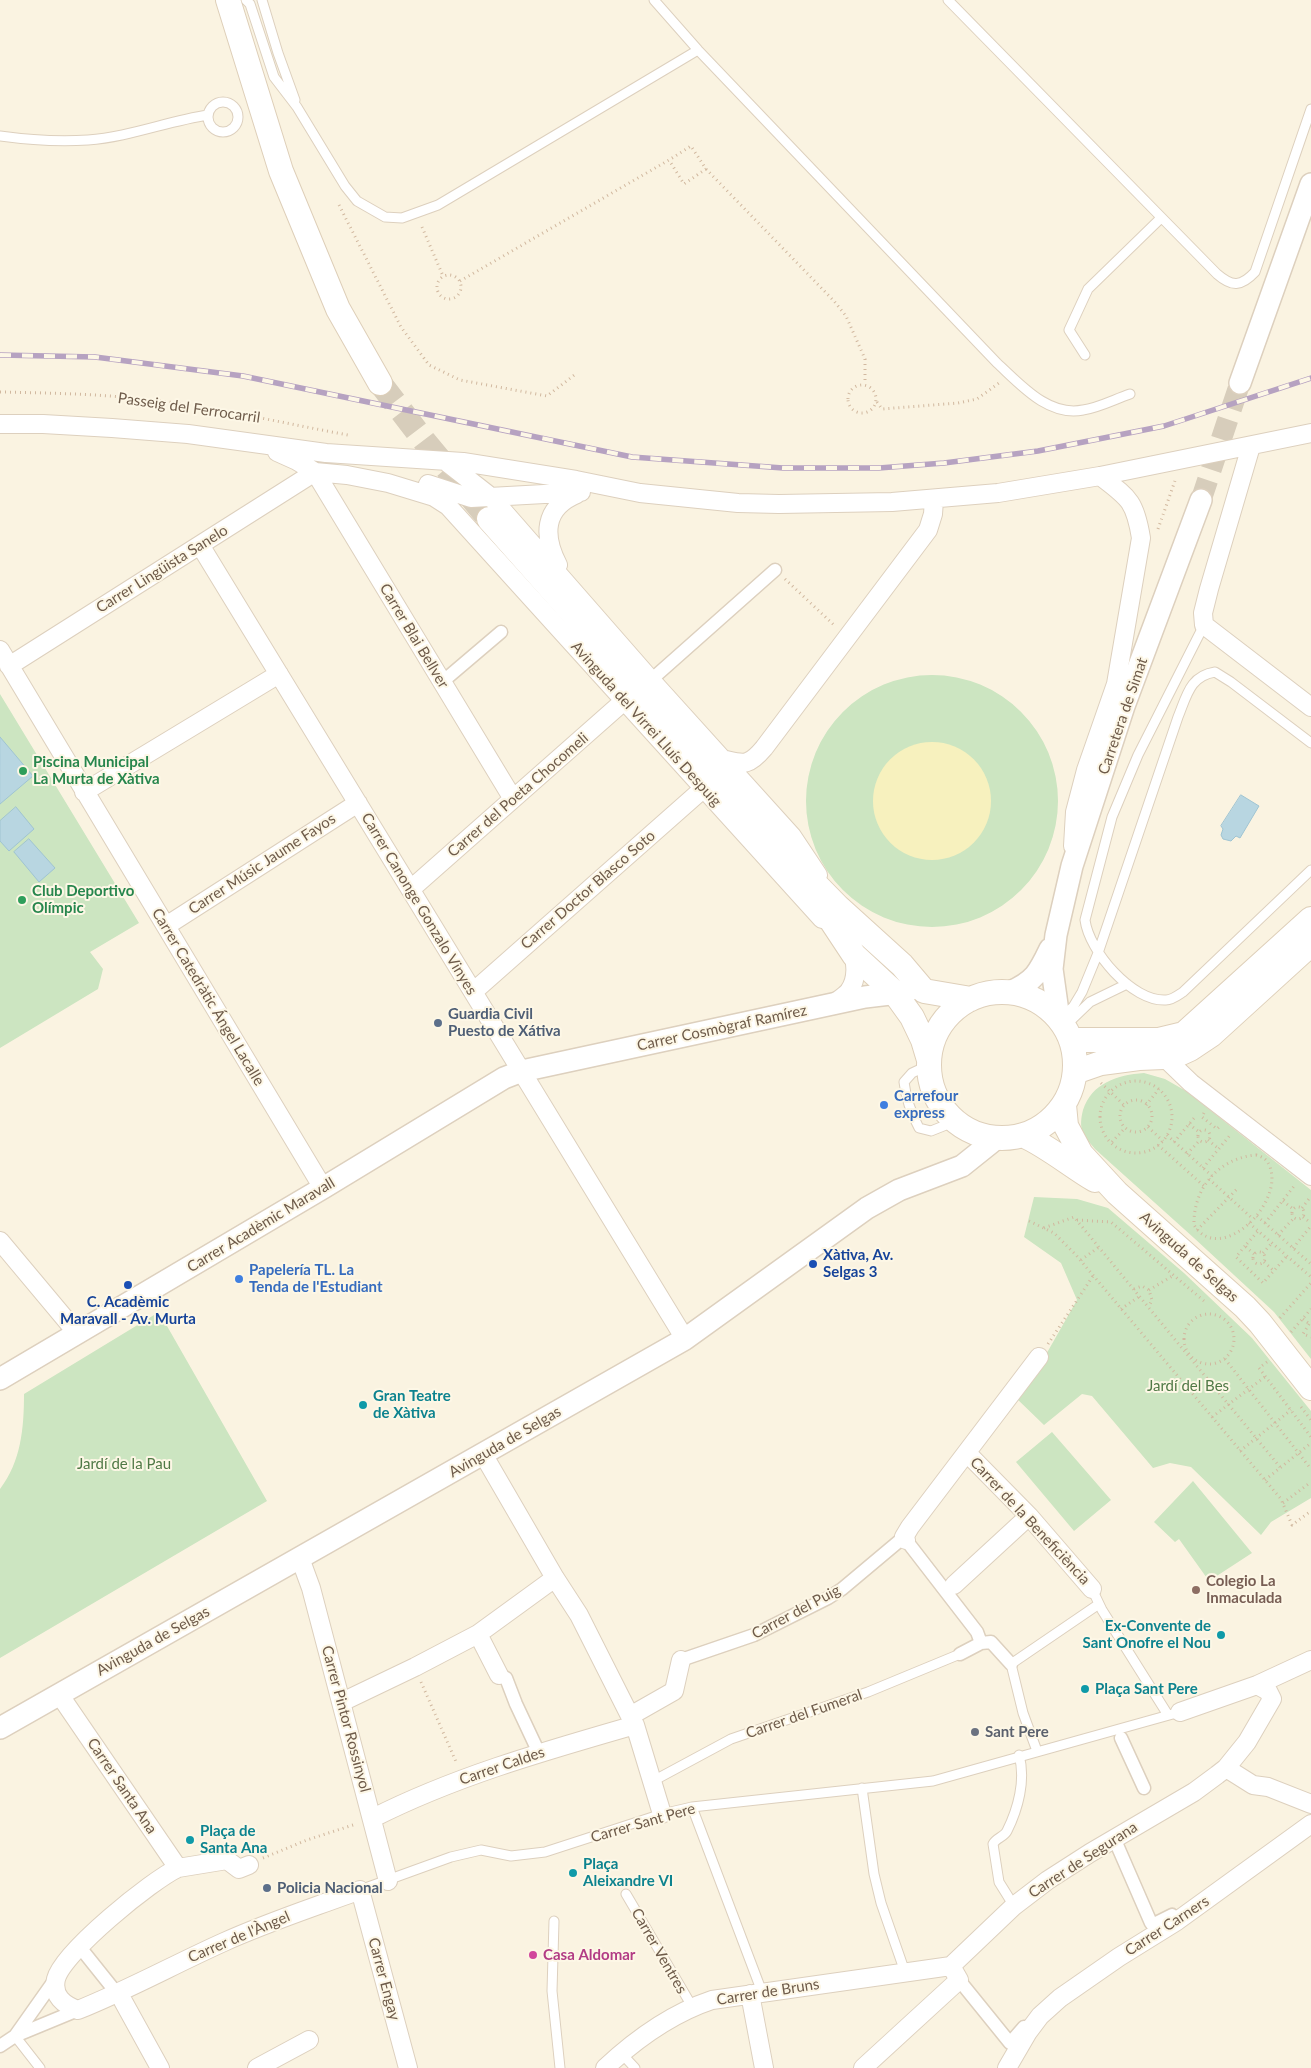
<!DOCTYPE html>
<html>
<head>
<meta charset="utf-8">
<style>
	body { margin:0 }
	canvas { display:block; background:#faf3e1 }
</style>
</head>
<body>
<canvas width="1311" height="2068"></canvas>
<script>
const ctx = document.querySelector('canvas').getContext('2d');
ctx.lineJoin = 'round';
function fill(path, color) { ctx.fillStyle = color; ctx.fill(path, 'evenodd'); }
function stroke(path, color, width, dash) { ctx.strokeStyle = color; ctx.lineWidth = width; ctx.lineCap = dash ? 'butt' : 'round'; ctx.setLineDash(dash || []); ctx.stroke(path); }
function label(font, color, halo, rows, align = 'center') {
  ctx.font = font + ' Lato,sans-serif'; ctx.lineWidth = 4; ctx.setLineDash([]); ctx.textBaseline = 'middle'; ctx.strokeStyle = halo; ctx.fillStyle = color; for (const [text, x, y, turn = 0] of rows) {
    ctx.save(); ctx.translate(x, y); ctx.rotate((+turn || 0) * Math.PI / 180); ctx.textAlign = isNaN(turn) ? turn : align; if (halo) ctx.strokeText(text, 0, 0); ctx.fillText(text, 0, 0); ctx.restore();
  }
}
const green = new Path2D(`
	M806 801a126 126 0 1 1 252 0a126 126 0 1 1-252 0Z
	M 0,694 L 139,923 L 90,952 L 103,969 L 98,989 L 0,1048 Z
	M 1144,1073 L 1165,1079 L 1186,1091 L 1311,1190 L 1311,1359 L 1274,1312 L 1194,1238 L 1095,1149 C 1091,1144 1086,1139 1083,1133 C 1080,1126 1081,1118 1083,1110 C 1092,1083 1117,1075 1144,1073 Z
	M 1034,1197 L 1077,1199 L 1108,1208 L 1184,1273 L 1252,1338 L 1311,1411 L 1311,1498 L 1271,1522 L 1261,1535 L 1191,1467 L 1170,1463 L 1153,1468 L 1092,1396 L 1082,1394 L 1044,1425 L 1015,1397 L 1044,1358 L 1077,1300 L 1061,1263 L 1024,1237 Z
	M 159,1312 L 267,1501 L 0,1658 L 0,1489 C 21,1462 24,1428 24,1394 Z
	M 1052,1432 L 1111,1500 L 1074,1531 L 1016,1462 Z
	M 1193,1481 L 1252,1553 L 1209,1581 L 1179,1539 L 1175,1542 L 1154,1522 Z`);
const sand = new Path2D(`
	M873 801a59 59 0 1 1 118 0a59 59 0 1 1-118 0Z`);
const water = new Path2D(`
	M 0,737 L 33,776 L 0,804 Z
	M 1241,795 L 1259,806 L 1240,838 L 1236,836 L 1231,841 L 1223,839 L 1221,835 L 1223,829 L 1221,826 Z
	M 16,807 L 34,829 L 9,851 L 0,841 L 0,821 Z
	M 29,839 L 55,868 L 39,882 L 14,852 Z`);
const tertiaryTunnel = new Path2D(`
	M 1201,500 L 1240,383`);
const secondaryTunnel = new Path2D(`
	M 380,383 L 425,442 L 489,519`);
const path = new Path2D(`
	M 706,169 L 834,301 L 846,316 L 865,359 L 865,384
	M 339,205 L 401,327 L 429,365 L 460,380 L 547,396 L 577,373
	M 422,227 L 443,276
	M437 287a12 12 0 1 1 24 0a12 12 0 1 1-24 0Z
	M 460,281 L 669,160 L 691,146 L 706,169 L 684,184 L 669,160
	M848 399a14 14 0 1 1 28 0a14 14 0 1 1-28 0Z
	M 0,392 C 51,393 102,394 153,400 C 218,408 283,423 348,435
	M 877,402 L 882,409 L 958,403 L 977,399 L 999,383
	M 1158,529 L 1176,478
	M 785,579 L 835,626
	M1100 1117a36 36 0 1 1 72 0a36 36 0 1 1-72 0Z
	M 1101,1083 L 1124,1105
	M1120 1116a16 16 0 1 1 32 0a16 16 0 1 1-32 0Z
	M 1146,1105 L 1159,1089
	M 1204,1113 L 1202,1117 L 1217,1129 L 1220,1126
	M 1189,1124 L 1199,1132
	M 1148,1127 L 1163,1141
	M1198 1136a6 6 0 1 1 12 0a6 6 0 1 1-12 0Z
	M 1167,1135 L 1212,1176
	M 1208,1140 L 1219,1149
	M 1112,1142 L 1125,1128
	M 1174,1142 L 1195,1117
	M 1158,1145 L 1204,1186
	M 1187,1154 L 1199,1141
	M 1256,1155 C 1263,1157 1267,1159 1270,1167 C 1284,1205 1219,1266 1194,1225 C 1193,1188 1219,1158 1256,1155 Z
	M 1203,1168 L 1231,1134
	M 1209,1179 L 1253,1219
	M 1283,1201 L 1293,1209
	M1292 1213a6 6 0 1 1 12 0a6 6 0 1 1-12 0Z
	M 1302,1208 L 1311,1196
	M 1257,1216 L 1311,1264
	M 1303,1217 L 1311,1223
	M 1077,1220 L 1111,1222 L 1204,1301
	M 1029,1221 L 1054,1233 L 1076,1255 L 1281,1499 L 1292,1525 L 1311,1511
	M 1249,1223 L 1311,1277
	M 1265,1223 L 1295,1185
	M 1044,1228 L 1074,1217 L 1280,1467
	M 1197,1230 L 1237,1189
	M 1278,1235 L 1294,1218
	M 1245,1246 L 1236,1257 L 1263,1283 L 1287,1256
	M 1293,1248 L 1311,1226
	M1253 1258a6 6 0 1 1 12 0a6 6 0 1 1-12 0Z
	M 1263,1253 L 1272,1243
	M 1254,1254 L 1245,1246 L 1258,1231
	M 1081,1260 L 1099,1247
	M 1264,1262 L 1274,1271
	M 1134,1289 L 1142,1286 L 1149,1290 L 1152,1300 L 1149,1306
	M 1149,1290 L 1174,1275
	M 1121,1309 L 1140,1296
	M1184 1339a25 25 0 1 1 50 0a25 25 0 1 1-50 0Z
	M 1280,1318 L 1311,1283
	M 1303,1319 L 1311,1325
	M 1309,1324 L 1303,1334 L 1311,1337
	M 1291,1332 L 1311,1309
	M 1048,1344 L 1093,1276
	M 1225,1359 L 1311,1469
	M 1267,1362 L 1259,1368 L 1311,1437
	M 1301,1407 L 1311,1420
	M 1212,1417 L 1266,1376
	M 1240,1451 L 1291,1410
	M 1265,1480 L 1311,1443
	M 1283,1503 L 1311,1482
	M 421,1682 L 457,1764
	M 263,1858 L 307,1840 L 356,1824`);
const service = new Path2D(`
	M 246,0 L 250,4 L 274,77 L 297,107 L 345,186 L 357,201 L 385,217 L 402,218 L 438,205 L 698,50
	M 262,0 L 278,53 L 295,100
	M 654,0 L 698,50 L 997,363 C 1020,384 1048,417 1083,410 C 1098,408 1115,399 1130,394
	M 948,0 L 1217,274 C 1232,287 1241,287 1255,272 L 1311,109
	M208 117a15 15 0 1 1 30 0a15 15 0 1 1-30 0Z
	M 0,136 C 29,140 58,142 88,140 C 129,137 168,121 208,115
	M 1085,355 L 1069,330 L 1088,289 L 1161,218
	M 1204,625 L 1138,755 L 1112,817 L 1085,920 C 1089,951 1132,1002 1166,1000 C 1172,1000 1177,996 1183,992 L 1311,870
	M 1060,1018 L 1073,1007 L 1082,992 L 1098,953 L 1178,717 C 1187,695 1190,676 1215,672 L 1231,682 L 1311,743
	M 1065,1026 L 1090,1002 L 1127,984
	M 929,1065 L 912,1073 L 904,1082 C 906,1099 911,1113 919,1128 L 931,1131 L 956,1121
	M 1092,1589 L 1102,1610 L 1168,1715
	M 1037,1751 L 1023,1713 L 1011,1664 L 1099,1604
	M 653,1781 L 731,1739 L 868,1692 L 960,1654
	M 862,1788 L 874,1874 L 881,1903 L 905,1972
	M 692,1807 L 762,1992
	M 360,1890 L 451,1857 L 481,1850 L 511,1856 L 545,1852 L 662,1814 L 692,1807 L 933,1781 L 1180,1712
	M 626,1894 L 693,2008
	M 1014,1906 L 999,1882 L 993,1844 C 996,1838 1004,1837 1007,1831 C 1018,1809 1026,1780 1019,1755
	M 554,1921 L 552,1991 L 560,2068
	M 15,2036 L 40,2068
	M 621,2053 L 635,2068`);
const pedestrian = new Path2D(`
	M 651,680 L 775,570
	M 441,683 L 501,632
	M 906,1540 L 977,1632 L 981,1643
	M 960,1654 L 981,1643 L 991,1642 L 1011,1664
	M 681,1660 L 754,1635 L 828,1598 L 842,1589 L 904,1537
	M 499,1675 L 506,1678 L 516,1704 L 539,1753
	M 1121,1738 L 1144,1788
	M 1114,1838 L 1151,1923 L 1154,1924 L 1172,1915 L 1174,1917
	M 79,1946 L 115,1991 L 121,1992
	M 959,1980 L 1010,2043 L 1024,2027 L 1025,2028
	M 15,2036 L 56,1978
	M 0,2046 L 15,2036 L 78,2010`);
const minor = new Path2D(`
	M 0,424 L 43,424 L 112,428 L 188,434 L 326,453 L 463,462 L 576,480 L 640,493 L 738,503 L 779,504 L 892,502 L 998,493 L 1100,476 L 1311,433
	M 1251,446 L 1209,589 L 1203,613 L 1204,625 L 1311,707
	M 277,452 L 297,461 L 315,472 L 347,475 L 388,483 L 434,497 L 448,506 L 822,919
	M 445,461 L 491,497 L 651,680 L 792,836 L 818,875
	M 428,484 L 471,498 L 581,492
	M 200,545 L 685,1339
	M 558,565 C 543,536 543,508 577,494
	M 0,650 L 323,1188
	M 9,666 L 315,472 L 513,799
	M 722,759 C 744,764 748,767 764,748 L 928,530 L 933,514 L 934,500
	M 84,792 L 279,674
	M 1073,846 L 1075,812 L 1086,770 L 1116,684 L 1141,538 C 1135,501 1129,498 1100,476
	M 411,889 L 624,701
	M 166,926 L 358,803
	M 473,992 L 704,788
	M 833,1004 C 838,1000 845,996 849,991 C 857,980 858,960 849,950
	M 1164,1057 L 1191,1083 L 1311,1176
	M 0,1241 L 77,1333
	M 967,1453 L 1029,1516 L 1092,1589
	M 483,1454 L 555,1578 L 579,1615 L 630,1716 L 635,1725 L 662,1814
	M 906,1540 L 904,1537 L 910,1527 L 1039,1357
	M 300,1558 L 311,1588 L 388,1881
	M 954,1585 L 1029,1516
	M 478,1634 L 499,1675
	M 59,1694 L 178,1868 C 152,1880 63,1952 56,1979 C 52,1996 64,2005 78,2010 C 128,1990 175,1964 224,1942 C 268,1922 315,1907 360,1890 L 408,2068
	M 342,1702 L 415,1667 L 478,1634 L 555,1578
	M 1180,1712 L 1257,1685 L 1311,1660
	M 630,1716 L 674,1691 L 681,1660
	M 1226,1768 L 1253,1785 L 1268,1787 L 1311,1804
	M 373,1818 C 456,1776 545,1751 635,1725
	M 178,1868 L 227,1860 L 239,1869 L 249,1865
	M 951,1966 L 1014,1906 L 1048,1880 L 1090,1853 L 1194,1792 L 1217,1775 L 1226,1768 L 1247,1742 L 1272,1699 L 1268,1691 L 1257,1685
	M 750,1994 L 764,2068
	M 123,2001 L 160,2068
	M 257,2068 L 309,2040
	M 605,2068 C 635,2040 673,2013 712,2000 L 951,1966
	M 863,2068 L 959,1980 L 951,1966
	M 1007,2068 L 1028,2032 L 1040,2016 L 1060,1998 L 1119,1957 L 1177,1921 L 1311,1824`);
const tertiary = new Path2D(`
	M 1240,383 L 1311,184
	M 1010,992 C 1035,981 1039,972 1050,949
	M 1059,1019 L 1052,969 L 1056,935 L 1072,866 L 1124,706 L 1201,500
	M 0,1379 L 323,1188 L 504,1078 L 522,1071 L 865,997 L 907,992
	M 0,1728 L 685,1339 L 867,1208 L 899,1190 L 962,1166 L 997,1138`);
const secondary = new Path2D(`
	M 228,0 L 281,171 L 338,309 L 380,383
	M 489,519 L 788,856 L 838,907 L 902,965 L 924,991 L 971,999
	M 817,899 L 854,955 L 894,992 L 912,1017 L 923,1040 L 929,1060
	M929 1065a73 73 0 1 1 146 0a73 73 0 1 1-146 0Z
	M 1071,1040 L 1159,1040 L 1184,1034 L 1311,919
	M 1075,1072 L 1101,1063 L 1139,1058 L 1164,1057 L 1179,1054 L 1190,1049 L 1211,1035 L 1311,944
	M 1064,1105 L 1066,1126 L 1081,1154 L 1117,1193 L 1245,1307 L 1260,1323 L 1311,1388
	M 1023,1135 C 1049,1147 1071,1166 1095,1180`);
const rail = new Path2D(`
	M 0,355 L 95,357 L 243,376 L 632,457 L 783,468 L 879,468 L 944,463 L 1038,451 L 1164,426 L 1311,378`);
const markers = [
	[23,771,5,"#2e9e5b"],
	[22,900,5,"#2e9e5b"],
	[438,1023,5,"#5c6f8a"],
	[884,1105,5,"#3f7fe0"],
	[813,1264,5,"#1a4fb4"],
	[239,1279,5,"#3f7fe0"],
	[128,1285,5,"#1a4fb4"],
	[363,1405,5,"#0f9aa8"],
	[1196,1590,5,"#8d6e63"],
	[1221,1635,5,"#0f9aa8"],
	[1085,1689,5,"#0f9aa8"],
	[975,1732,5,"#6b7280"],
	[190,1840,5,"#0f9aa8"],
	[573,1873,5,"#0f9aa8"],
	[267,1888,5,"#5c6f8a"],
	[533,1955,5,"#d1479c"]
];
const streetNames = [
	["Passeig del Ferrocarril",189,408,8],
	["Carrer Lingüista Sanelo",162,569,-32],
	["Carrer Blai Bellver",414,636,59],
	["Carretera de Simat",1123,716,-71],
	["Avinguda del Virrei Lluís Despuig",646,724,48],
	["Carrer del Poeta Chocomeli",518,795,-41],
	["Carrer Músic Jaume Fayos",262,864,-33],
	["Carrer Doctor Blasco Soto",588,890,-41],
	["Carrer Canonge Gonzalo Vinyes",419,904,59],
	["Carrer Catedràtic Ángel Lacalle",208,997,59],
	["Carrer Cosmògraf Ramírez",722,1028,-12],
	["Carrer Acadèmic Maravall",261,1225,-31],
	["Avinguda de Selgas",1189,1257,42],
	["Avinguda de Selgas",505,1442,-30],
	["Carrer de la Beneficiència",1030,1521,47],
	["Carrer del Puig",796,1612,-28],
	["Avinguda de Selgas",153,1641,-29],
	["Carrer del Fumeral",804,1714,-19],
	["Carrer Pintor Rossinyol",346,1719,75],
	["Carrer Caldes",502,1766,-19],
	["Carrer Santa Ana",122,1786,56],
	["Carrer Sant Pere",643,1823,-16],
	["Carrer de Segurana",1083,1860,-33],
	["Carrer Carners",1167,1926,-33],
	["Carrer de l'Àngel",239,1937,-23],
	["Carrer Ventres",659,1951,60],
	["Carrer Engay",384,1979,75],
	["Carrer de Bruns",768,1992,-9]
];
const leisureNames = [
	["Piscina Municipal",33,762],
	["La Murta de Xàtiva",33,779],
	["Club Deportivo",32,891],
	["Olímpic",32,908]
];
const serviceNames = [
	["Guardia Civil",448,1014],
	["Puesto de Xátiva",448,1031],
	["Policia Nacional",277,1888]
];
const shopNames = [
	["Carrefour",894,1096],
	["express",894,1113],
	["Papelería TL. La",249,1270],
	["Tenda de l'Estudiant",249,1287]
];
const transitNames = [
	["Xàtiva, Av.",823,1255],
	["Selgas 3",823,1272],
	["C. Acadèmic",128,1302,"center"],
	["Maravall - Av. Murta",128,1319,"center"]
];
const parkNames = [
	["Jardí del Bes",1188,1386],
	["Jardí de la Pau",124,1464]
];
const cultureNames = [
	["Gran Teatre",373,1396],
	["de Xàtiva",373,1413],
	["Ex-Convente de",1211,1626,"right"],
	["Sant Onofre el Nou",1211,1643,"right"],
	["Plaça Sant Pere",1095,1689],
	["Plaça de",200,1831],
	["Santa Ana",200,1848],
	["Plaça",583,1864],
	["Aleixandre VI",583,1881]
];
const educationNames = [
	["Colegio La",1206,1581],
	["Inmaculada",1206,1598]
];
const worshipNames = [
	["Sant Pere",985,1732]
];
const hotelNames = [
	["Casa Aldomar",543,1955]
];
fill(green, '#cce5c1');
fill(sand, '#f7f1be');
fill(water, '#b8d6e1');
stroke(water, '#9fc4d2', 1);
stroke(tertiaryTunnel, '#d7cdbb', 21, [21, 11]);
stroke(secondaryTunnel, '#d7cdbb', 24, [24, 12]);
stroke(service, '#ddd0be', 11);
stroke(pedestrian, '#ddd0be', 15);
stroke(minor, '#ddd0be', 20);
stroke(tertiary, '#ddd0be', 24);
stroke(secondary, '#decfb9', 26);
stroke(path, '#d1b89f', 3, [1, 4]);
stroke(service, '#fff', 9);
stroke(pedestrian, '#fff', 12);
stroke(minor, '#fff', 18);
stroke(tertiary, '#fff', 21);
stroke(secondary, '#fff', 24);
stroke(rail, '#b6a2c1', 5.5);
stroke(rail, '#fdf7e6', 4, [11]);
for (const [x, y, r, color] of markers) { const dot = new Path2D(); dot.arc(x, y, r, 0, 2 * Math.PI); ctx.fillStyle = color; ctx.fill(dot); stroke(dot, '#fdf7e6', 2); }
label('15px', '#6e5b4a', '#fdf7e6', streetNames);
label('bold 15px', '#27864d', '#fdf7e6', leisureNames, 'left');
label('bold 15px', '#4e5e75', '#fdf7e6', serviceNames, 'left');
label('bold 15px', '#366cbe', '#fdf7e6', shopNames, 'left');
label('bold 15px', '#164399', '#fdf7e6', transitNames, 'left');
label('15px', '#507946', '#fdf7e6', parkNames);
label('bold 15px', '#0d838f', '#fdf7e6', cultureNames, 'left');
label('bold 15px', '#785e54', '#fdf7e6', educationNames, 'left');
label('bold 15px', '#5b616d', '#fdf7e6', worshipNames, 'left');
label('bold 15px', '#b23c85', '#fdf7e6', hotelNames, 'left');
</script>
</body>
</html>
